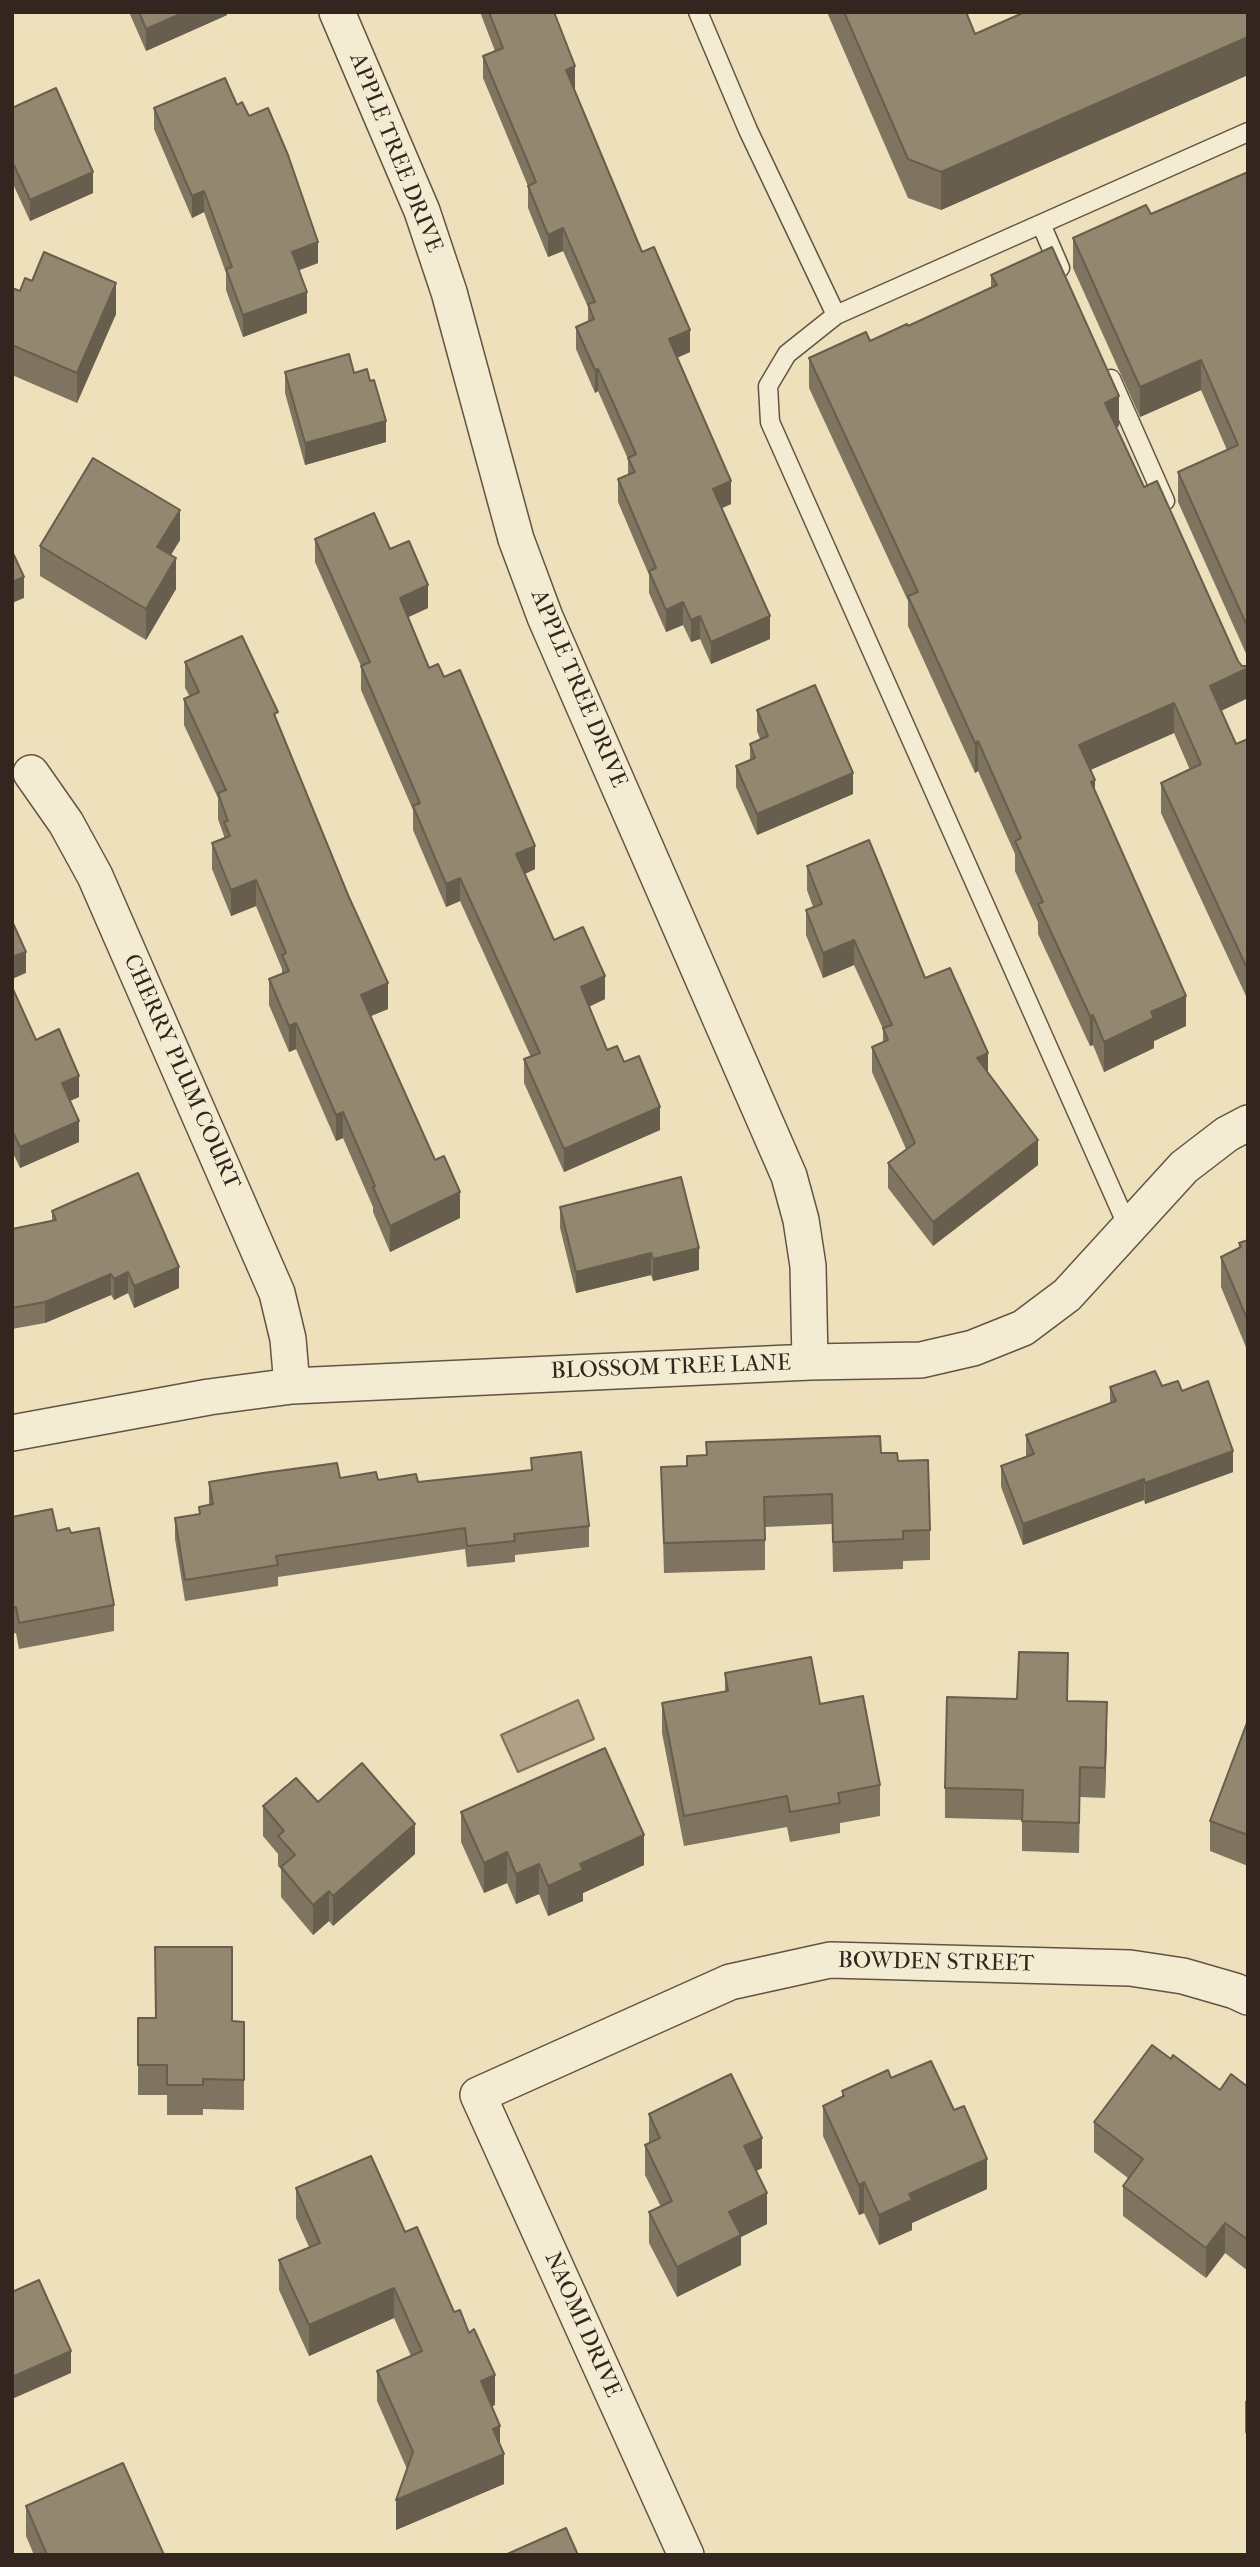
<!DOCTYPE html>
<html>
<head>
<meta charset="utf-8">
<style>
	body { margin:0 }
	#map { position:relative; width:1260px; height:2567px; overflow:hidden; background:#eee0bb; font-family:"IM FELL French Canon",serif }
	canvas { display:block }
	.frame { position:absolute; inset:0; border:14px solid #33261e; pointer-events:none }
</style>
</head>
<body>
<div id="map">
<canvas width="1260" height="2567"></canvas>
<div class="frame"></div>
</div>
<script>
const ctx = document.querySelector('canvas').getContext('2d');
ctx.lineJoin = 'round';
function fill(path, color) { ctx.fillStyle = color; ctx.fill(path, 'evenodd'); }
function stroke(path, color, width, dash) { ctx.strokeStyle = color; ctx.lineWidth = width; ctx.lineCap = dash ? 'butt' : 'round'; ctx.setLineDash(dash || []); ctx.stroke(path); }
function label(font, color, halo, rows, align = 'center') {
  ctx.font = font + ' "IM FELL French Canon",serif'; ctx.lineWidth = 7; ctx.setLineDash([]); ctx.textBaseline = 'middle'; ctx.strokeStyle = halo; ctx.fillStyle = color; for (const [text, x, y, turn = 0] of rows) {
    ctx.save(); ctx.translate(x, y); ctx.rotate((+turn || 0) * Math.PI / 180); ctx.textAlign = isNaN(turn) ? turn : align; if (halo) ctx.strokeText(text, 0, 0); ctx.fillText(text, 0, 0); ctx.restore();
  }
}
const water = new Path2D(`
	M 578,1700 L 594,1739 L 518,1772 L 501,1735 Z`);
const service = new Path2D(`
	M 698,12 L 748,130 L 836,315 L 1248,132
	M 1041,224 L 1060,268
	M 836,315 L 787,354 L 768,386 L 770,422 L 1128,1227
	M 1111,379 L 1165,501`);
const minor = new Path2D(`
	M 337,12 L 422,211 L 449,292 L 516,539 L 545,617 L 789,1176 L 801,1220 L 808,1266 L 810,1362
	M 31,773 L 66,823 L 95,876 L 277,1293 L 288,1339 L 292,1386
	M 12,1433 L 209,1397 L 292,1386 L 810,1362 L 921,1360 L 973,1348 L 1023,1328 L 1067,1295 L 1184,1167 L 1227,1134 L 1248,1123
	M 686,2555 L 478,2095 L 730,1982 L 830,1960 L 1130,1968 L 1183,1976 L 1235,1991 L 1248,1997`);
const wall = new Path2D(`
	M 129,12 L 227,12 L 227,15 L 146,51 Z
	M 480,12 L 554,12 L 575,89 L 574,89 L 642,252 L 690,352 L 677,358 L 731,504 L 722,508 L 770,639 L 711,664 L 700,639 L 691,642 L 683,625 L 666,632 L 649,593 L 649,575 L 618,502 L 618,479 L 628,475 L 628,459 L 598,391 L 595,393 L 576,349 L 576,327 L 588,322 L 588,307 L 563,251 L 548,257 L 528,208 L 528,186 L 483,78 L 483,56 L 495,51 Z
	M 827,12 L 966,12 L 975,34 L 1248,12 L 1248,75 L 941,210 L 908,198 Z
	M 237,105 L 318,263 L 299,270 L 307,313 L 243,337 L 226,290 L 226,273 L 204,212 L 192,218 L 154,129 L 154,108 Z
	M 12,108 L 93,193 L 30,221 L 13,184 L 12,185 Z
	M 1248,172 L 1248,658 L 1178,502 L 1178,472 L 1227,450 L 1201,390 L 1140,417 L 1073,268 L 1073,238 L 1151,214 Z
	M 991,275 L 1119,426 L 1116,428 L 1144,487 L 1238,661 L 1242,666 L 1248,666 L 1248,698 L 1221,711 L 1236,744 L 1248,739 L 1248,995 L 1246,996 L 1161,813 L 1161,783 L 1190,770 L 1174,733 L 1090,770 L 1095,791 L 1186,1026 L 1154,1041 L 1154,1048 L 1104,1072 L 1093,1045 L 1090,1046 L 1038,934 L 1038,922 L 1015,871 L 1015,854 L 978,771 L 975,773 L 908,626 L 908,601 L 809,388 L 809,358 L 870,341 L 908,326 L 991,287 Z
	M 32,281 L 116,314 L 77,403 L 12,375 L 12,288 L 20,291 Z
	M 285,372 L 354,373 L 386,442 L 305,465 L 285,393 Z
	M 315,539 L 390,549 L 428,608 L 408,617 L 429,668 L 535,869 L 525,874 L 554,940 L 605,999 L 589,1007 L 607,1050 L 624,1062 L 660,1130 L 564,1172 L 524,1083 L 524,1059 L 531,1057 L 460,901 L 446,907 L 413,830 L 413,810 L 361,690 L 361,666 L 315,562 Z
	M 180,540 L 171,555 L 176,589 L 146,640 L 40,576 L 40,546 Z
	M 185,662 L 278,723 L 388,1009 L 371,1016 L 460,1218 L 390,1252 L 373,1212 L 373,1207 L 343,1138 L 336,1141 L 296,1049 L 289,1052 L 269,1005 L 269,979 L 282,974 L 282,969 L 256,906 L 231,916 L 212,869 L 212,843 L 224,838 L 224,836 L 218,819 L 218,798 L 184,725 L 184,699 L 190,697 L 185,688 Z
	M 757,710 L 853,794 L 757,835 L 736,787 L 736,766 L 750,760 L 750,744 L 760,739 L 757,731 Z
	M 807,866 L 925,978 L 988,1073 L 1038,1165 L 933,1246 L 888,1188 L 888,1163 L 906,1149 L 872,1072 L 872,1047 L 883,1042 L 883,1029 L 854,965 L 823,978 L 806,935 L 806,910 L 813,907 L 807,890 Z
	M 12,987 L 36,1040 L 79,1097 L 70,1101 L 79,1142 L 20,1168 L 12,1151 Z
	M 560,1207 L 699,1270 L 653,1281 L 651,1275 L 576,1293 L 560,1228 Z
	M 52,1211 L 179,1288 L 134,1308 L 128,1293 L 114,1300 L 111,1295 L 45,1323 L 12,1329 L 12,1229 L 52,1221 Z
	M 1248,1240 L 1248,1352 L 1221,1287 L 1221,1257 L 1239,1248 L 1239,1243 Z
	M 1162,1386 L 1182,1391 L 1233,1472 L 1145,1504 L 1144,1500 L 1023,1545 L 1001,1487 L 1001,1466 L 1026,1457 L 1026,1435 L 1110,1403 L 1110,1387 Z
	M 706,1442 L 881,1453 L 898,1461 L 930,1530 L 930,1560 L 903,1561 L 903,1569 L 833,1572 L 832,1524 L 765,1527 L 765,1570 L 664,1573 L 661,1467 L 687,1466 L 706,1455 Z
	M 531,1458 L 589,1526 L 589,1547 L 515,1555 L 515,1562 L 467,1567 L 465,1549 L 278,1577 L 278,1586 L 185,1601 L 175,1539 L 175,1518 L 199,1514 L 199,1507 L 209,1505 L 209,1482 L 340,1478 L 418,1482 L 531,1470 Z
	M 12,1517 L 57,1531 L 71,1533 L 114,1605 L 114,1631 L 19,1649 L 16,1633 L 12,1634 Z
	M 1068,1653 L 1068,1701 L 1107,1732 L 1105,1798 L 1080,1797 L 1079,1853 L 1022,1851 L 1022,1820 L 945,1818 L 945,1788 Z
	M 725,1673 L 820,1704 L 880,1785 L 880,1816 L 840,1823 L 840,1833 L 790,1842 L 787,1827 L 684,1846 L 662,1733 L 662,1703 L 725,1691 Z
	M 1248,1720 L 1248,1866 L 1210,1851 L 1210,1821 Z
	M 318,1802 L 415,1854 L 333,1926 L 329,1921 L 313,1935 L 281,1897 L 281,1869 L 278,1866 L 278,1854 L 263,1836 L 263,1806 Z
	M 461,1812 L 644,1865 L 583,1893 L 583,1901 L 548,1916 L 539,1894 L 516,1904 L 507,1883 L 484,1893 L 461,1842 Z
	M 138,2018 L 244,2022 L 244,2110 L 203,2109 L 203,2115 L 167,2115 L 167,2095 L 138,2095 Z
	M 1171,2059 L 1220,2090 L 1248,2087 L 1248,2271 L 1225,2253 L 1206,2278 L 1123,2216 L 1123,2186 L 1128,2178 L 1094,2152 L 1094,2122 Z
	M 891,2078 L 987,2189 L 912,2223 L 912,2230 L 879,2245 L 864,2213 L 859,2215 L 823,2136 L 823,2106 L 842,2096 L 842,2091 Z
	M 649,2114 L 762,2168 L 756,2171 L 767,2224 L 741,2237 L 741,2265 L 677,2297 L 649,2243 L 649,2212 L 661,2207 L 645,2175 L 645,2145 L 649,2143 Z
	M 296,2188 L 405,2232 L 454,2312 L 495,2405 L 492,2406 L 500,2446 L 504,2484 L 396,2530 L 407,2469 L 377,2401 L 377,2371 L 411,2356 L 394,2318 L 309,2356 L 279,2290 L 279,2260 L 309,2247 L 296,2218 Z
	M 1248,2400 L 1248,2438 L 1245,2432 L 1245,2401 Z
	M 26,2506 L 164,2555 L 34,2555 L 26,2536 Z`);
const shadedWall = new Path2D(`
	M 185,12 L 227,12 L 227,15 L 146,51 L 146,29 Z
	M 1248,37 L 1248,75 L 941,210 L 941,172 Z
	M 575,66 L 575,89 L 566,92 L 566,70 Z
	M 13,163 L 13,184 L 12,185 L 12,164 Z
	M 93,172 L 93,193 L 30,221 L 30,200 Z
	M 204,191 L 204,212 L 192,218 L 192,196 Z
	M 563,228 L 563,251 L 548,257 L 548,235 Z
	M 318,242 L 318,263 L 292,273 L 292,252 Z
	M 116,283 L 116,314 L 77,403 L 77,373 Z
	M 307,292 L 307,313 L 243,337 L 243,315 Z
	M 690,330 L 690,352 L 669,361 L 669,339 Z
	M 1201,360 L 1201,390 L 1140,417 L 1140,387 Z
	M 598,369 L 598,391 L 595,393 L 595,370 Z
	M 1119,396 L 1119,426 L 1105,433 L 1105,403 Z
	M 386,421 L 386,442 L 305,465 L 305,443 Z
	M 731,481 L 731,504 L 713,512 L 713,489 Z
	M 180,510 L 180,540 L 157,577 L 157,547 Z
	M 176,558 L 176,589 L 146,640 L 146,609 Z
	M 24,577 L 24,598 L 12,603 L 12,582 Z
	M 428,585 L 428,608 L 400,621 L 400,598 Z
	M 683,602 L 683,625 L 666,632 L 666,610 Z
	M 700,616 L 700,639 L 691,642 L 691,620 Z
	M 770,616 L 770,639 L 711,664 L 711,642 Z
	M 1248,668 L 1248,698 L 1210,716 L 1210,686 Z
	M 1174,703 L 1174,733 L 1079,775 L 1079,745 Z
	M 978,741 L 978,771 L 975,773 L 975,743 Z
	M 853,773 L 853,794 L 757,835 L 757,814 Z
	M 1095,780 L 1095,810 L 1091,782 Z
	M 535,846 L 535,869 L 516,878 L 516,854 Z
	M 460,878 L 460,901 L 446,907 L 446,884 Z
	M 256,880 L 256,906 L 231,916 L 231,890 Z
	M 854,940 L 854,965 L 823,978 L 823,953 Z
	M 26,952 L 26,973 L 12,979 L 12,957 Z
	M 1248,965 L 1248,995 L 1246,996 L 1246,966 Z
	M 605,976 L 605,999 L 581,1010 L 581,987 Z
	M 388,983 L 388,1009 L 361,1020 L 361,995 Z
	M 1186,996 L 1186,1026 L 1154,1041 L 1154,1048 L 1104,1072 L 1104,1042 L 1151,1012 Z
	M 1093,1015 L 1093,1045 L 1090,1046 L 1090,1016 Z
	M 296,1023 L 296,1049 L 289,1052 L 289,1026 Z
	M 988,1053 L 988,1078 L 977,1058 Z
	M 79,1076 L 79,1097 L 62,1104 L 62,1083 Z
	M 660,1107 L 660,1130 L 564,1172 L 564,1149 Z
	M 343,1112 L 343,1138 L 336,1141 L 336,1115 Z
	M 79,1121 L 79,1142 L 20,1168 L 20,1147 Z
	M 1038,1140 L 1038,1165 L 933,1246 L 933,1222 Z
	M 460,1192 L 460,1218 L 390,1252 L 390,1226 Z
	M 699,1248 L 699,1270 L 653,1281 L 653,1259 Z
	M 651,1253 L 651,1275 L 576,1293 L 576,1272 Z
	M 179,1267 L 179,1288 L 134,1308 L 134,1286 Z
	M 128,1272 L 128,1293 L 114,1300 L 114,1279 Z
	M 111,1274 L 111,1295 L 45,1323 L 45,1302 Z
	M 1233,1451 L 1233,1472 L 1145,1504 L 1145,1483 Z
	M 1144,1479 L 1144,1500 L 1023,1545 L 1023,1524 Z
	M 1107,1702 L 1107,1732 L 1105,1798 L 1105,1768 Z
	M 415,1824 L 415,1854 L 333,1926 L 333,1896 Z
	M 644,1835 L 644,1865 L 583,1893 L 583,1901 L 548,1916 L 548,1886 L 580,1864 Z
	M 507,1852 L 507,1883 L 484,1893 L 484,1863 Z
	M 539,1864 L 539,1894 L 516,1904 L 516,1874 Z
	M 329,1891 L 329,1921 L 313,1935 L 313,1905 Z
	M 762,2138 L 762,2168 L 744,2177 L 744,2146 Z
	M 987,2159 L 987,2189 L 912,2223 L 912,2230 L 879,2245 L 879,2215 L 909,2194 Z
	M 864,2182 L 864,2213 L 859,2215 L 859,2185 Z
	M 767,2193 L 767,2224 L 741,2237 L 741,2265 L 677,2297 L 677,2267 L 729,2212 Z
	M 1225,2223 L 1225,2253 L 1206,2278 L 1206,2248 Z
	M 394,2288 L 394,2318 L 309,2356 L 309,2325 Z
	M 71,2351 L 71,2373 L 12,2399 L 12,2377 Z
	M 495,2375 L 495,2405 L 481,2411 L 481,2381 Z
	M 500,2426 L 500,2455 L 504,2454 L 504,2484 L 396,2530 L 396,2500 L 493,2429 Z`);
const building = new Path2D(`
	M 139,12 L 185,12 L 146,29 Z
	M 489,12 L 554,12 L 575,66 L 566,70 L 642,252 L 654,247 L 690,330 L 669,339 L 731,481 L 713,489 L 770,616 L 711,642 L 700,616 L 691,620 L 683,602 L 666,610 L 649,571 L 656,568 L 618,479 L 635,472 L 628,458 L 636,454 L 598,369 L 595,370 L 576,327 L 594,319 L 588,304 L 595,302 L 563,228 L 548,235 L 528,186 L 536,182 L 483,56 L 503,48 Z
	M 844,12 L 966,12 L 975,34 L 1025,12 L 1248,12 L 1248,37 L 941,172 L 908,159 Z
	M 225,78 L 237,105 L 242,102 L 249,116 L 268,108 L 288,155 L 318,242 L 292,252 L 307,292 L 243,315 L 226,269 L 232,267 L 204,191 L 192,196 L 154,108 Z
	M 56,88 L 93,172 L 30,200 L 13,163 L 12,164 L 12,108 Z
	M 1248,172 L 1248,628 L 1178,472 L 1238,445 L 1201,360 L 1140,387 L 1073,238 L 1146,205 L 1151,214 Z
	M 1052,247 L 1119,396 L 1105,403 L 1144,487 L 1157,481 L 1238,661 L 1242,666 L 1248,666 L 1248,668 L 1210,686 L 1236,744 L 1248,739 L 1248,965 L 1246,966 L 1161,783 L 1201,764 L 1174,703 L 1079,745 L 1095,780 L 1091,782 L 1186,996 L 1151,1012 L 1154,1018 L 1104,1042 L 1093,1015 L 1090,1016 L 1038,904 L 1043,902 L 1015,841 L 1021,838 L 978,741 L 975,743 L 908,596 L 918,592 L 809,358 L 866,332 L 870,341 L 907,324 L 908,326 L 997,285 L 991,275 Z
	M 44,252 L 116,283 L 77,373 L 12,345 L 12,288 L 20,291 L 25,278 L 32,281 Z
	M 349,354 L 354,373 L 367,369 L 370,381 L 374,380 L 386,421 L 305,443 L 285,372 Z
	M 93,458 L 180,510 L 157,547 L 176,558 L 146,609 L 40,546 Z
	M 374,513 L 390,549 L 409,541 L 428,585 L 400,598 L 429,668 L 438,664 L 444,677 L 460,670 L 535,846 L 516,854 L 554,940 L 583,927 L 605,976 L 581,987 L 607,1050 L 617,1046 L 624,1062 L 639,1056 L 660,1107 L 564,1149 L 524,1059 L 540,1053 L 460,878 L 446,884 L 413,806 L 420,803 L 361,666 L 370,662 L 315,539 Z
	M 12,551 L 24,577 L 12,582 Z
	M 242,636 L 278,712 L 274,714 L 348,895 L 388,983 L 361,995 L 435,1160 L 444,1156 L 460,1192 L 390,1226 L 373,1187 L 375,1186 L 343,1112 L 336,1115 L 296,1023 L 289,1026 L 269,979 L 289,971 L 282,955 L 286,953 L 256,880 L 231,890 L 212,843 L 230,836 L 224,822 L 228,821 L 218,793 L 226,790 L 184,699 L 199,692 L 185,662 Z
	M 815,685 L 853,773 L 757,814 L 736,766 L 755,758 L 750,744 L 768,736 L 757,710 Z
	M 869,840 L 925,978 L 950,968 L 988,1053 L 977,1058 L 1038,1140 L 933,1222 L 888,1163 L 915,1143 L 872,1047 L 888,1040 L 883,1028 L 892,1025 L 854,940 L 823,953 L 806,910 L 822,904 L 807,866 Z
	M 12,921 L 26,952 L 12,957 Z
	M 12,987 L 36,1040 L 59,1029 L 79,1076 L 62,1083 L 79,1121 L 20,1147 L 12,1130 Z
	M 138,1173 L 179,1267 L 134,1286 L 128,1272 L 114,1279 L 111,1274 L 45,1302 L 12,1308 L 12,1229 L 56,1220 L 52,1211 Z
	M 681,1177 L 699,1248 L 653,1259 L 651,1253 L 576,1272 L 560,1207 Z
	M 1248,1240 L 1248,1321 L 1221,1257 L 1241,1247 L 1239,1243 Z
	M 1155,1371 L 1162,1386 L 1178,1381 L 1182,1391 L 1208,1381 L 1233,1451 L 1145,1483 L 1144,1479 L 1023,1524 L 1001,1466 L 1034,1454 L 1026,1435 L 1116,1401 L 1110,1387 Z
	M 880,1436 L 881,1453 L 897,1453 L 898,1461 L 928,1460 L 930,1530 L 903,1531 L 903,1539 L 833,1542 L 832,1494 L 764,1497 L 765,1540 L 664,1543 L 661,1467 L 687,1466 L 687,1456 L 707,1455 L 706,1442 Z
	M 581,1452 L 589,1526 L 514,1534 L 515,1541 L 467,1546 L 465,1528 L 276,1556 L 278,1565 L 185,1580 L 175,1518 L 200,1514 L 199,1507 L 213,1504 L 209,1482 L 263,1473 L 337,1463 L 340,1478 L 376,1472 L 378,1480 L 416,1474 L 418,1482 L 532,1470 L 531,1458 Z
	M 52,1509 L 57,1531 L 69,1528 L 71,1533 L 99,1528 L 114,1605 L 19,1623 L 16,1607 L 12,1608 L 12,1517 Z
	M 1019,1652 L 1068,1653 L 1067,1701 L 1107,1702 L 1105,1768 L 1080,1767 L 1079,1823 L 1022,1821 L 1023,1790 L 945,1788 L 947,1697 L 1017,1699 Z
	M 811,1657 L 820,1704 L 863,1696 L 880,1785 L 838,1793 L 840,1803 L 790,1812 L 787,1796 L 684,1816 L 662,1703 L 728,1691 L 725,1673 Z
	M 1248,1720 L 1248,1835 L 1210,1821 Z
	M 605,1748 L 644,1835 L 580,1864 L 583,1870 L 548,1886 L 539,1864 L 516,1874 L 507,1852 L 484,1863 L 461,1812 Z
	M 362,1763 L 415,1824 L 333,1896 L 329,1891 L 313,1905 L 281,1867 L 295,1855 L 278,1836 L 284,1831 L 263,1806 L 296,1778 L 318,1802 Z
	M 155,1947 L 232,1947 L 232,2021 L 244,2022 L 244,2080 L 203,2079 L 203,2085 L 167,2085 L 167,2065 L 138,2065 L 138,2018 L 156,2018 Z
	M 1152,2045 L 1171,2059 L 1173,2055 L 1220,2090 L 1231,2074 L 1248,2087 L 1248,2240 L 1225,2223 L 1206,2248 L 1123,2186 L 1143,2159 L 1094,2122 Z
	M 931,2061 L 954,2110 L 964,2106 L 987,2159 L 909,2194 L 912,2200 L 879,2215 L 864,2182 L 859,2185 L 823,2106 L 844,2096 L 842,2091 L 888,2070 L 891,2078 Z
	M 731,2074 L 762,2138 L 744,2146 L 767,2193 L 729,2212 L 741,2235 L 677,2267 L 649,2212 L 672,2201 L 645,2145 L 660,2138 L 649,2114 Z
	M 371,2156 L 405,2232 L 417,2227 L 454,2312 L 460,2310 L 469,2333 L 474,2329 L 495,2375 L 481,2381 L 500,2426 L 493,2429 L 504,2454 L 396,2500 L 413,2452 L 377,2371 L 422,2351 L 394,2288 L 309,2325 L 279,2260 L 320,2243 L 296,2188 Z
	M 39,2280 L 71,2351 L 12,2377 L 12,2292 Z
	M 123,2463 L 164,2555 L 47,2555 L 26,2506 Z
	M 566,2528 L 578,2555 L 505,2555 Z`);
const streetNames = [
	["APPLE TREE DRIVE",395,153,68],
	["APPLE TREE DRIVE",578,689,67],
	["CHERRY PLUM COURT",181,1072,66],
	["BLOSSOM TREE LANE",671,1368,-2],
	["BOWDEN STREET",936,1963,1],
	["NAOMI DRIVE",582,2325,66]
];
fill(water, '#aea186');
stroke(water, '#7d705c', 2);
stroke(service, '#625445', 21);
stroke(minor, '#625445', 38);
stroke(service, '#f4ebd3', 18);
stroke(minor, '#f4ebd3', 35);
fill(wall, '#7f7460');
fill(shadedWall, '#685e4e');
fill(building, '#948770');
stroke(building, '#685e4e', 2);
label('23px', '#33261e', '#f4ebd3', streetNames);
</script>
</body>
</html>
